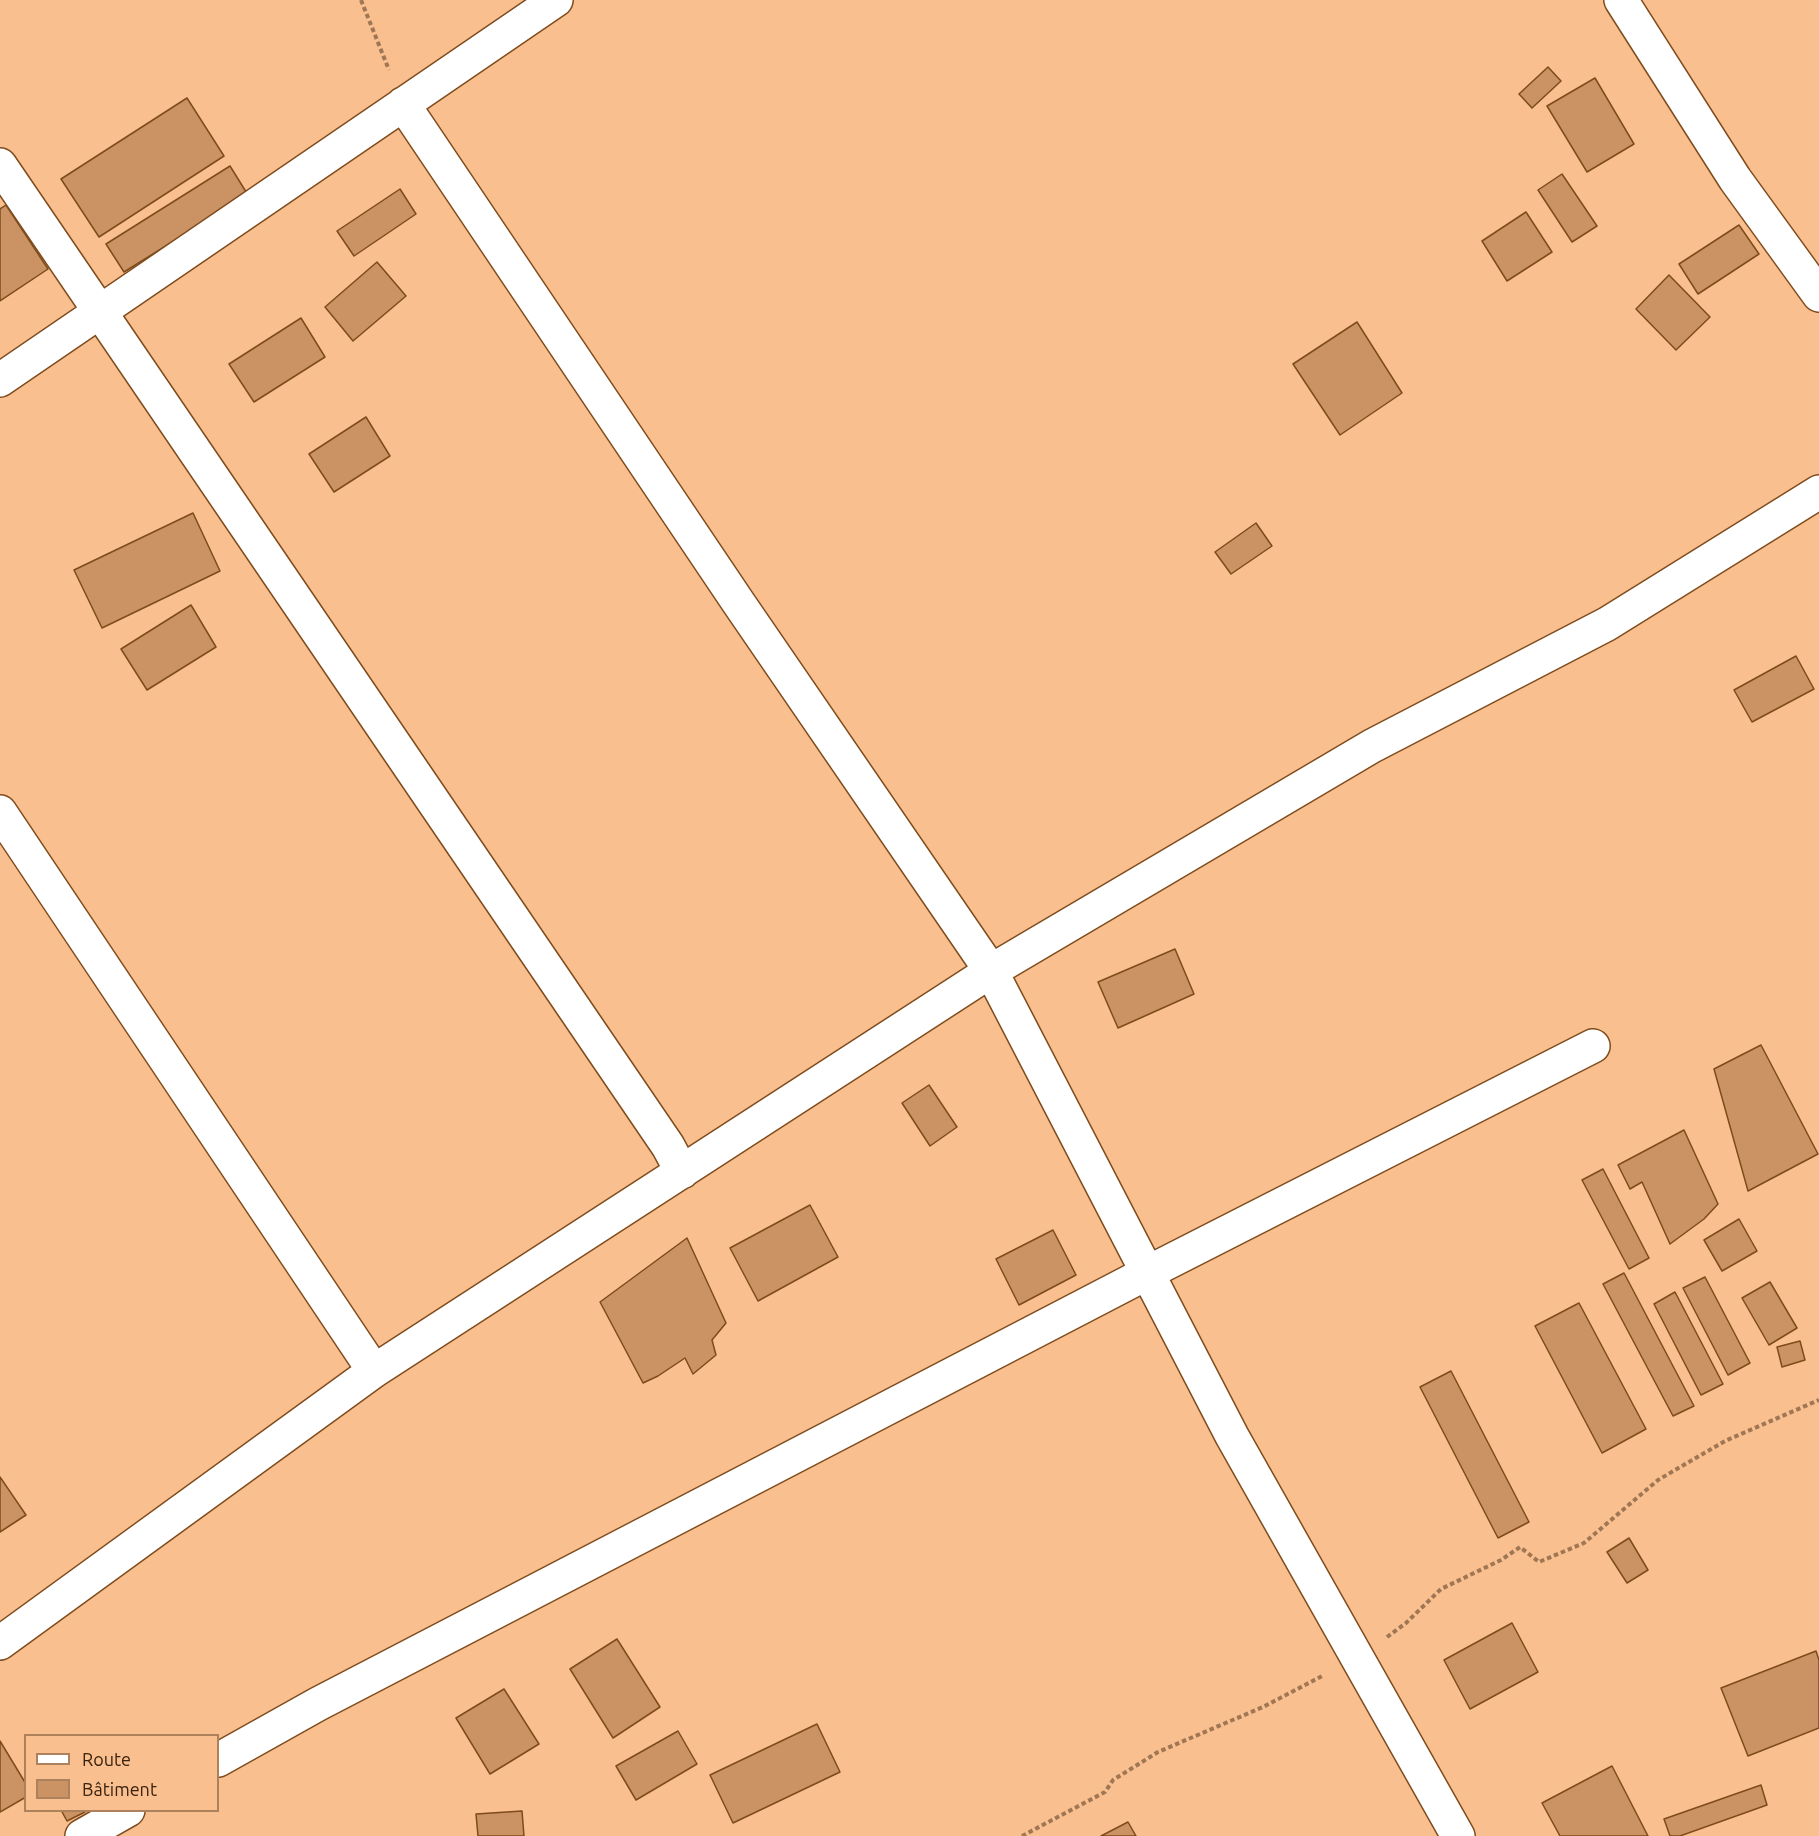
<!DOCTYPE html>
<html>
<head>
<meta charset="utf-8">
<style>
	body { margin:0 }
	#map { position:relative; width:1819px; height:1836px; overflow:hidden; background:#fabf8f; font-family:Ubuntu,sans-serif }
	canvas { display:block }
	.legend { position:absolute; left:24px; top:1734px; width:195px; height:78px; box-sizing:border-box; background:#fabf8f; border:2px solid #ad815c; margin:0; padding:8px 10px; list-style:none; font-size:18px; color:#39230f }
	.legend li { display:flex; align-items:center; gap:12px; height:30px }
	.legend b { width:30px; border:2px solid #ad815c }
</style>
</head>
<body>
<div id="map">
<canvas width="1819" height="1836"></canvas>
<ul class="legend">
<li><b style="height:8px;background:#fff"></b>Route</li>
<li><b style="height:16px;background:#cb9264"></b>Bâtiment</li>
</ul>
</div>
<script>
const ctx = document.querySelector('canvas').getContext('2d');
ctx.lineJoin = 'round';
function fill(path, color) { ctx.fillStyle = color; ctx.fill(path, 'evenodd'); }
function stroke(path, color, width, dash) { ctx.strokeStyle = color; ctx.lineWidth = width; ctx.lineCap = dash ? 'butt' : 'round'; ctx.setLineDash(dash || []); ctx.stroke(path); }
const building = new Path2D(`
	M 1548,67 L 1561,81 L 1532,108 L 1519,94 Z
	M 1595,78 L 1634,144 L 1587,172 L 1547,106 Z
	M 187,98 L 224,156 L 99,237 L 61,179 Z
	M 230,166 L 248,195 L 124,272 L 106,244 Z
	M 1562,174 L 1597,226 L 1572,242 L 1538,190 Z
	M 400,189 L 416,214 L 354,256 L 337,231 Z
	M 6,205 L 48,269 L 0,301 L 0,209 Z
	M 1526,212 L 1552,252 L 1507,281 L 1482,241 Z
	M 1739,225 L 1759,254 L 1698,294 L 1679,264 Z
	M 377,262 L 406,296 L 353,341 L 325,307 Z
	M 1669,275 L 1710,317 L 1676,350 L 1636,309 Z
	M 301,318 L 325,357 L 254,402 L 229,364 Z
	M 1357,322 L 1402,393 L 1340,435 L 1293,364 Z
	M 366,417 L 390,456 L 334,492 L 309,454 Z
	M 193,513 L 220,571 L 102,628 L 74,570 Z
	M 1256,523 L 1272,546 L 1231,574 L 1215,552 Z
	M 191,605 L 216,647 L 147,690 L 121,649 Z
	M 1796,656 L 1814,689 L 1752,722 L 1734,690 Z
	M 1175,949 L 1194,994 L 1118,1028 L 1098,982 Z
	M 1761,1045 L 1818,1154 L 1748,1191 L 1714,1069 Z
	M 929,1085 L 957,1127 L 930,1146 L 902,1103 Z
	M 1684,1130 L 1718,1204 L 1704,1219 L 1670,1244 L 1642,1182 L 1630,1189 L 1618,1165 Z
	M 1603,1169 L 1649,1258 L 1629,1269 L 1582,1180 Z
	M 810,1205 L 838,1257 L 758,1301 L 730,1248 Z
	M 1739,1219 L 1757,1251 L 1722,1271 L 1704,1240 Z
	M 1053,1230 L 1076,1275 L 1019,1305 L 996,1259 Z
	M 687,1238 L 726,1323 L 712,1340 L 716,1355 L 693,1374 L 685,1358 L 658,1376 L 643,1383 L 600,1302 Z
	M 1624,1273 L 1694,1406 L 1673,1416 L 1603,1284 Z
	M 1705,1277 L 1750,1363 L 1728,1375 L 1683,1288 Z
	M 1770,1282 L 1797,1328 L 1769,1345 L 1742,1298 Z
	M 1675,1292 L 1723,1384 L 1701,1395 L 1654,1304 Z
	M 1579,1303 L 1646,1429 L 1602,1453 L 1535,1326 Z
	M 1800,1341 L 1805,1360 L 1782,1367 L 1777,1347 Z
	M 1451,1371 L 1529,1522 L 1498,1538 L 1420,1387 Z
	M 0,1477 L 26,1515 L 0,1532 Z
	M 1629,1538 L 1648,1570 L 1627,1583 L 1607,1552 Z
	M 1512,1623 L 1538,1672 L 1470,1709 L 1444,1660 Z
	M 617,1639 L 660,1707 L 613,1738 L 570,1669 Z
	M 1816,1651 L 1819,1660 L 1819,1728 L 1748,1756 L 1721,1688 Z
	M 504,1689 L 539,1744 L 490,1774 L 456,1718 Z
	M 817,1724 L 840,1772 L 733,1823 L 710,1775 Z
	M 678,1731 L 697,1764 L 636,1800 L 616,1766 Z
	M 0,1741 L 26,1784 L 26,1797 L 0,1812 Z
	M 1612,1766 L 1648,1836 L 1560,1836 L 1542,1803 Z
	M 1761,1785 L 1767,1805 L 1680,1836 L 1670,1836 L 1664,1819 Z
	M 61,1810 L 84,1810 L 85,1812 L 67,1821 Z
	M 522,1811 L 524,1836 L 478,1836 L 476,1814 Z
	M 1128,1822 L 1136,1836 L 1101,1836 Z`);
const path = new Path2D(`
	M 361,0 L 389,70
	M 1387,1637 L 1406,1623 L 1441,1589 L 1501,1560 L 1520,1547 L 1539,1562 L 1584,1543 L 1658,1480 L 1725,1441 L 1819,1400
	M 1022,1836 L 1105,1792 L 1113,1780 L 1158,1752 L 1263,1707 L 1324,1675`);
const minor = new Path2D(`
	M 1621,0 L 1735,179 L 1819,295
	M 403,104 L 738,602 L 991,971 L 1232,1436 L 1458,1836
	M 0,165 L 668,1146 L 682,1172
	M 0,380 L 556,0
	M 0,812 L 374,1371
	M 0,1643 L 374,1371 L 991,971 L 1372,746 L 1607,624 L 1819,492
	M 218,1760 L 318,1704 L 1149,1272 L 1593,1046
	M 82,1836 L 128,1810`);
fill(building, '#cb9264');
stroke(building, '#7e4b1b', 1.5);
stroke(minor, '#7f4c1d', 36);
stroke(path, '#a07754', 4, [4.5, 3]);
stroke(minor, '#fff', 33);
</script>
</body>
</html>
